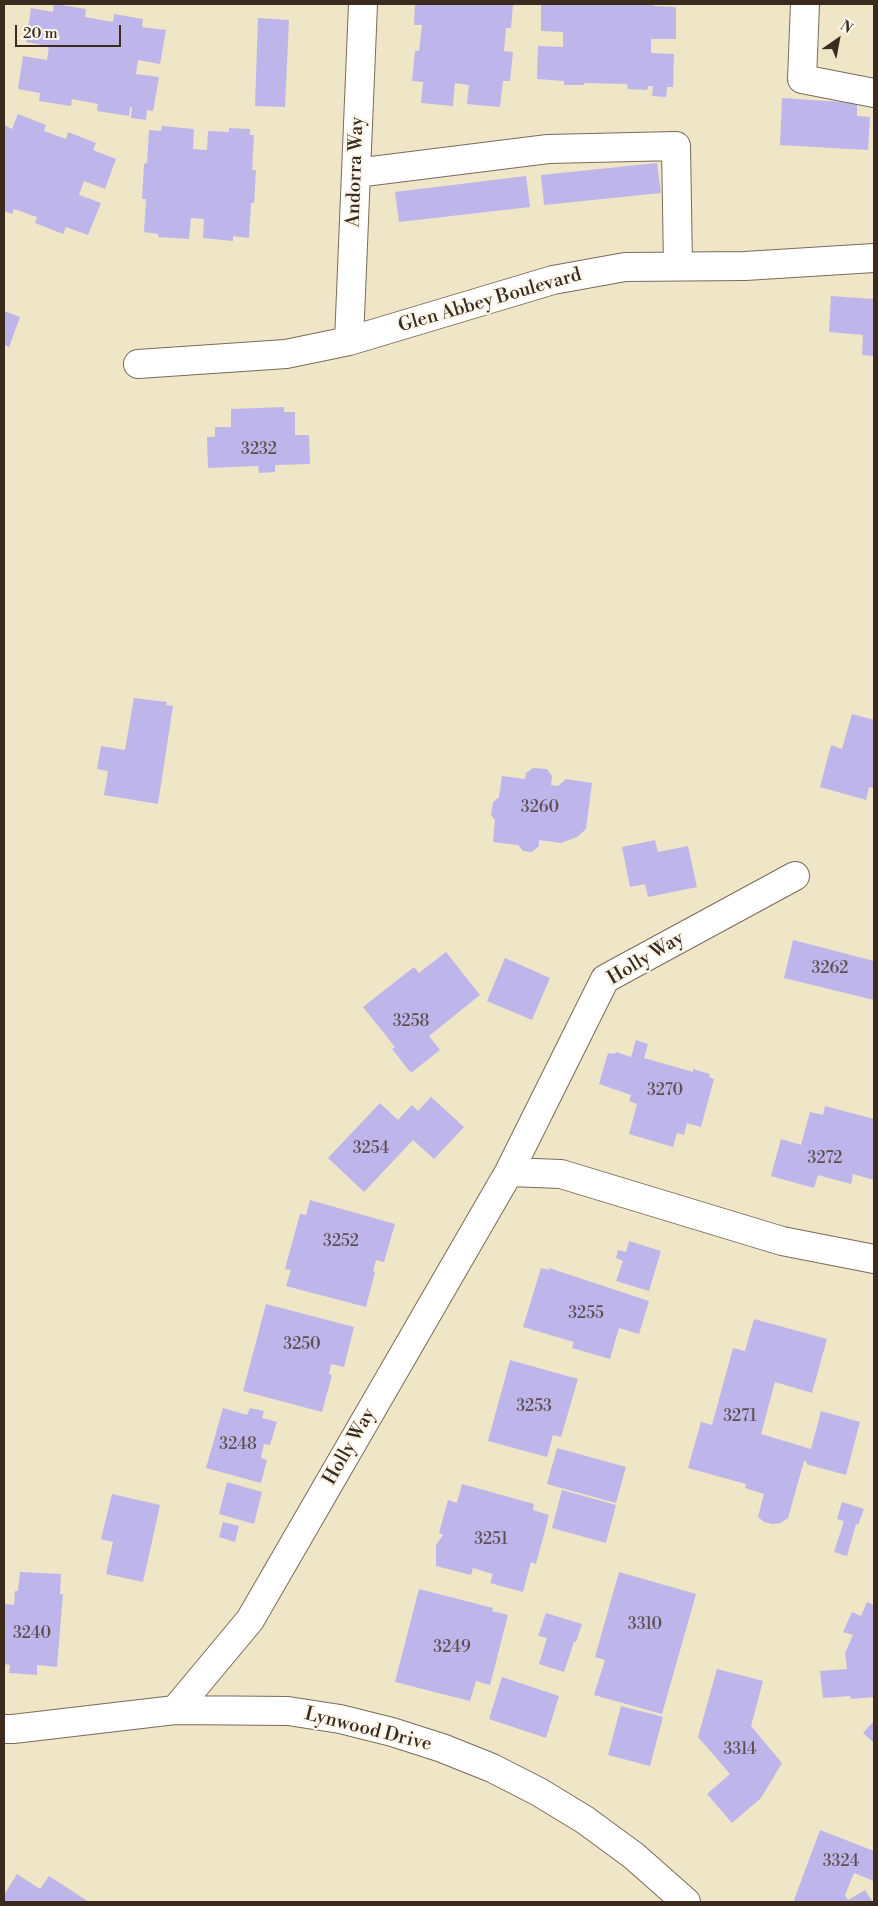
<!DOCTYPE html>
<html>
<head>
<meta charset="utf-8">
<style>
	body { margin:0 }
	#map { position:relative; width:878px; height:1906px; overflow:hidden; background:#efe5c7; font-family:"Libre Bodoni",serif }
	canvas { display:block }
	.frame { position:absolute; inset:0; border:5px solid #3b2a1e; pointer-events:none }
	.north { position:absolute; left:813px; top:15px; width:50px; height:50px; -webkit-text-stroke:4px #fbf7ec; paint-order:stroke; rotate:33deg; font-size:14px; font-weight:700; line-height:20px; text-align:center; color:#3b2a1e }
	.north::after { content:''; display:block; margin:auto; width:18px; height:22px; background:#3b2a1e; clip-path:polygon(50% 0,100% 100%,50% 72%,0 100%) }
	.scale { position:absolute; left:15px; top:25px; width:106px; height:22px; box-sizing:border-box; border:2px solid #3b2a1e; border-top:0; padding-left:6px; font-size:15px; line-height:18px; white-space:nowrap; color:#3b2a1e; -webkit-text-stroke:4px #fbf7ec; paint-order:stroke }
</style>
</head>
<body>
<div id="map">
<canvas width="878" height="1906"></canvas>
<div class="frame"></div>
<div class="north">N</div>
<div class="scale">20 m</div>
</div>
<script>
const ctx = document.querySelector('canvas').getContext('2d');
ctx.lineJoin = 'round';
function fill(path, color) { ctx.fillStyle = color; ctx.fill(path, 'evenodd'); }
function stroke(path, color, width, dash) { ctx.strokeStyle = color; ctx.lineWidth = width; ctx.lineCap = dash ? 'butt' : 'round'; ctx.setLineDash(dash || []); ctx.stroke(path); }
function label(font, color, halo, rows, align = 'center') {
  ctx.font = font + ' "Libre Bodoni",serif'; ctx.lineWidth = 4.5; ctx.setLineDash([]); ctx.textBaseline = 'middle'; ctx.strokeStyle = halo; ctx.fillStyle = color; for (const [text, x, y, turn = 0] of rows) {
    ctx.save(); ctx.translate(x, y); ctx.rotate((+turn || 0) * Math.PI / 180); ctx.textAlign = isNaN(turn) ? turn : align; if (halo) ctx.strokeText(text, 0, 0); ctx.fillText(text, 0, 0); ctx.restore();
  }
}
const building = new Path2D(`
	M 54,4 L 86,9 L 85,17 L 113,22 L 114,14 L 143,19 L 142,27 L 166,30 L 160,64 L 138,60 L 136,74 L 159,77 L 153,111 L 147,110 L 146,120 L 131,118 L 132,107 L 130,107 L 129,116 L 97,111 L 98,104 L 72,99 L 71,106 L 39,101 L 40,93 L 18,89 L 23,56 L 47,60 L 49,46 L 26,42 L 31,8 L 53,12 Z
	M 415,4 L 513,4 L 511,28 L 506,28 L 504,51 L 513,52 L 510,81 L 503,81 L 500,107 L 467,104 L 469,85 L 455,83 L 453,106 L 421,103 L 423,82 L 412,81 L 415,51 L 419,51 L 422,25 L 414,25 Z
	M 541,4 L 653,4 L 653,6 L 676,7 L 676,39 L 651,39 L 651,53 L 674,54 L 673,87 L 667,87 L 666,97 L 652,96 L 653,86 L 648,86 L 647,90 L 628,89 L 627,84 L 584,83 L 584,85 L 564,85 L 564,81 L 537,79 L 538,46 L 563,47 L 563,32 L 541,31 Z
	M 258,18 L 289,20 L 285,107 L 255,106 Z
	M 782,98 L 857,103 L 857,116 L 870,117 L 868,150 L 780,145 Z
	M 18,114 L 46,125 L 44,131 L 66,139 L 68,132 L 96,143 L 93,150 L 116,159 L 105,189 L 84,181 L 79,195 L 101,203 L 88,235 L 66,227 L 63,234 L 35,223 L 37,217 L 14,209 L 12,214 L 4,211 L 4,125 L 12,129 Z
	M 162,126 L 194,129 L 193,149 L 207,150 L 208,131 L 229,132 L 229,128 L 250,129 L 250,135 L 254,135 L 252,170 L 256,170 L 254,203 L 251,203 L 249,238 L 233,236 L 233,241 L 203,238 L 204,219 L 191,218 L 189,239 L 158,237 L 158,234 L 144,232 L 146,199 L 142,199 L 144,164 L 147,163 L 149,130 L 161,131 Z
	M 657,163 L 661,193 L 544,205 L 541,175 Z
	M 526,176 L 530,207 L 399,222 L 395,192 Z
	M 831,296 L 874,299 L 874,356 L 862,355 L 863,335 L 829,332 Z
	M 4,311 L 20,317 L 9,347 L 4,345 Z
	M 284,407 L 284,412 L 295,412 L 295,435 L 309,435 L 310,464 L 275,465 L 275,472 L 259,473 L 258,466 L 208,468 L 207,437 L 215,437 L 215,427 L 231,427 L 231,409 Z
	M 134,698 L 167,702 L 166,705 L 173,706 L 158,804 L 104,795 L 108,771 L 97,769 L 101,746 L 125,750 Z
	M 852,714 L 874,720 L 874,788 L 869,787 L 866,800 L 820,787 L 831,745 L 842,749 Z
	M 533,768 L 547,769 L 552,776 L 551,785 L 558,786 L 566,779 L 592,783 L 586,829 L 577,837 L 561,843 L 539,840 L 539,846 L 532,852 L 523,851 L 518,845 L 493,842 L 495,820 L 491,815 L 493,802 L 499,797 L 502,776 L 525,779 L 526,773 Z
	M 655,840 L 658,852 L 688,846 L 697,887 L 648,897 L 645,884 L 630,887 L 622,847 Z
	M 793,940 L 874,961 L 874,1000 L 784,978 Z
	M 446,952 L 480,995 L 429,1036 L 440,1050 L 411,1073 L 392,1049 L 395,1047 L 363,1007 L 414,967 L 419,973 Z
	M 505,958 L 550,978 L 532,1020 L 487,1001 Z
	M 636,1040 L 648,1044 L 644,1058 L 693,1072 L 693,1069 L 710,1074 L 709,1077 L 714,1079 L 701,1127 L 687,1123 L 684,1135 L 677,1133 L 673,1147 L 629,1134 L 637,1104 L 629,1101 L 631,1095 L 599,1084 L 608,1053 L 615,1054 L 616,1052 L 631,1057 Z
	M 431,1097 L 464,1127 L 434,1159 L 413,1140 L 364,1192 L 328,1158 L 380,1103 L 398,1120 L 412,1105 L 418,1111 Z
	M 825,1106 L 874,1119 L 874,1180 L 853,1174 L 851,1184 L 818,1175 L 814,1188 L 771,1176 L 781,1139 L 801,1145 L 810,1112 L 823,1115 Z
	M 310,1200 L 395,1224 L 384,1262 L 376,1260 L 373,1271 L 375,1272 L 366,1307 L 286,1286 L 291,1270 L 285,1269 L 300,1214 L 306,1215 Z
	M 629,1241 L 661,1251 L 649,1291 L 616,1281 L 623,1261 L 616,1258 L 618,1250 L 626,1252 Z
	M 541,1268 L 549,1270 L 549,1268 L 649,1301 L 639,1334 L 619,1328 L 610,1359 L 572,1348 L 574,1342 L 523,1327 Z
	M 266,1304 L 354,1327 L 344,1367 L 331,1364 L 329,1374 L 332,1375 L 322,1412 L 243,1391 Z
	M 754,1319 L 827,1339 L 812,1393 L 775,1382 L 761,1434 L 811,1449 L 821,1411 L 860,1422 L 846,1475 L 806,1464 L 807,1462 L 804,1461 L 788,1518 L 781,1523 L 772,1524 L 764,1522 L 758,1517 L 764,1494 L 745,1488 L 746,1484 L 688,1468 L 701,1422 L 712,1425 L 733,1348 L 745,1351 Z
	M 510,1360 L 578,1379 L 561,1437 L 553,1435 L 547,1457 L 488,1441 Z
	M 223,1408 L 247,1415 L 250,1408 L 264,1411 L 262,1418 L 277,1422 L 270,1445 L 264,1444 L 261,1458 L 267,1460 L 261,1483 L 206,1468 Z
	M 557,1448 L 626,1467 L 616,1503 L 547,1484 Z
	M 227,1482 L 262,1492 L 254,1524 L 219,1514 Z
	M 462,1484 L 534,1504 L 533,1510 L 549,1515 L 536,1564 L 531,1562 L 523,1592 L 490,1583 L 493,1574 L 473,1568 L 471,1575 L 436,1566 L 436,1545 L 443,1535 L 439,1533 L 448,1500 L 457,1503 Z
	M 562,1490 L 616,1505 L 606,1543 L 552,1528 Z
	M 112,1494 L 160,1505 L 143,1582 L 106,1574 L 113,1542 L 101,1539 Z
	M 842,1502 L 864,1509 L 858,1525 L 856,1524 L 847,1556 L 834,1552 L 844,1521 L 837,1519 Z
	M 223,1522 L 239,1526 L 235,1542 L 219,1537 Z
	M 20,1572 L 61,1574 L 60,1594 L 63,1594 L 57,1667 L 37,1665 L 37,1675 L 9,1673 L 10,1665 L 4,1664 L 4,1604 L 14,1605 L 15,1591 L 18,1591 Z
	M 619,1572 L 696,1594 L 662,1714 L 594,1695 L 605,1660 L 595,1657 Z
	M 419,1589 L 493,1608 L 492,1611 L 508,1615 L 490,1685 L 476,1681 L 470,1701 L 395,1682 Z
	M 867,1602 L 874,1605 L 874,1697 L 851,1699 L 850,1696 L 823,1698 L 820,1671 L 847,1669 L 845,1653 L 853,1635 L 843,1632 L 852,1612 L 861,1616 Z
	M 546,1613 L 582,1624 L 576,1642 L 574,1642 L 564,1672 L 539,1664 L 547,1638 L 538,1636 Z
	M 717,1669 L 763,1681 L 751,1726 L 782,1763 L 761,1798 L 732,1823 L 707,1794 L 730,1774 L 698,1737 Z
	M 502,1677 L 559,1696 L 546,1738 L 489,1719 Z
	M 621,1706 L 663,1717 L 650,1766 L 608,1755 Z
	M 874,1721 L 874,1743 L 863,1733 Z
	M 820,1830 L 874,1851 L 874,1881 L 854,1873 L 845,1895 L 848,1900 L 865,1890 L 873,1902 L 796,1902 L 794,1900 Z
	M 17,1874 L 40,1889 L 49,1876 L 89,1902 L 4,1902 L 4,1895 Z`);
const minor = new Path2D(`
	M 805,4 L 802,79 L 874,93
	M 356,173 L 548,149 L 676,146 L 678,266
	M 349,341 L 363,4
	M 138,364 L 286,354 L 349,341 L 553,280 L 625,267 L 745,266 L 874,258
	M 509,1172 L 561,1174 L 782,1241 L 874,1259
	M 175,1710 L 250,1620 L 509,1172 L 605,979 L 795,876
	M 4,1729 L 13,1729 L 175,1710 L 288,1711 L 340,1719 L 392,1732 L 442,1748 L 492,1768 L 539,1792 L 585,1820 L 634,1856 L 686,1902`);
const numberNames = [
	["3232",259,450],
	["3260",540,808],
	["3262",830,969],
	["3258",411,1022],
	["3270",665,1091],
	["3254",371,1149],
	["3272",825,1159],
	["3252",341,1242],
	["3255",586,1314],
	["3250",302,1345],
	["3253",534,1407],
	["3271",740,1417],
	["3248",238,1445],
	["3251",491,1540],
	["3310",645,1625],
	["3240",32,1634],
	["3249",452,1648],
	["3314",740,1750],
	["3324",841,1862]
];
const streetNames = [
	["Andorra Way",356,172,-88],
	["Glen Abbey Boulevard",490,301,-16],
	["Holly Way",646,959,-31],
	["Holly Way",350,1447,-60],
	["Lynwood Drive",368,1730,14]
];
fill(building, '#beb6ea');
stroke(minor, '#7a6b59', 30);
stroke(minor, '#fff', 28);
label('16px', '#5c4d51', null, numberNames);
label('19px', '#3b2a1e', '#fbf7ec', streetNames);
</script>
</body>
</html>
